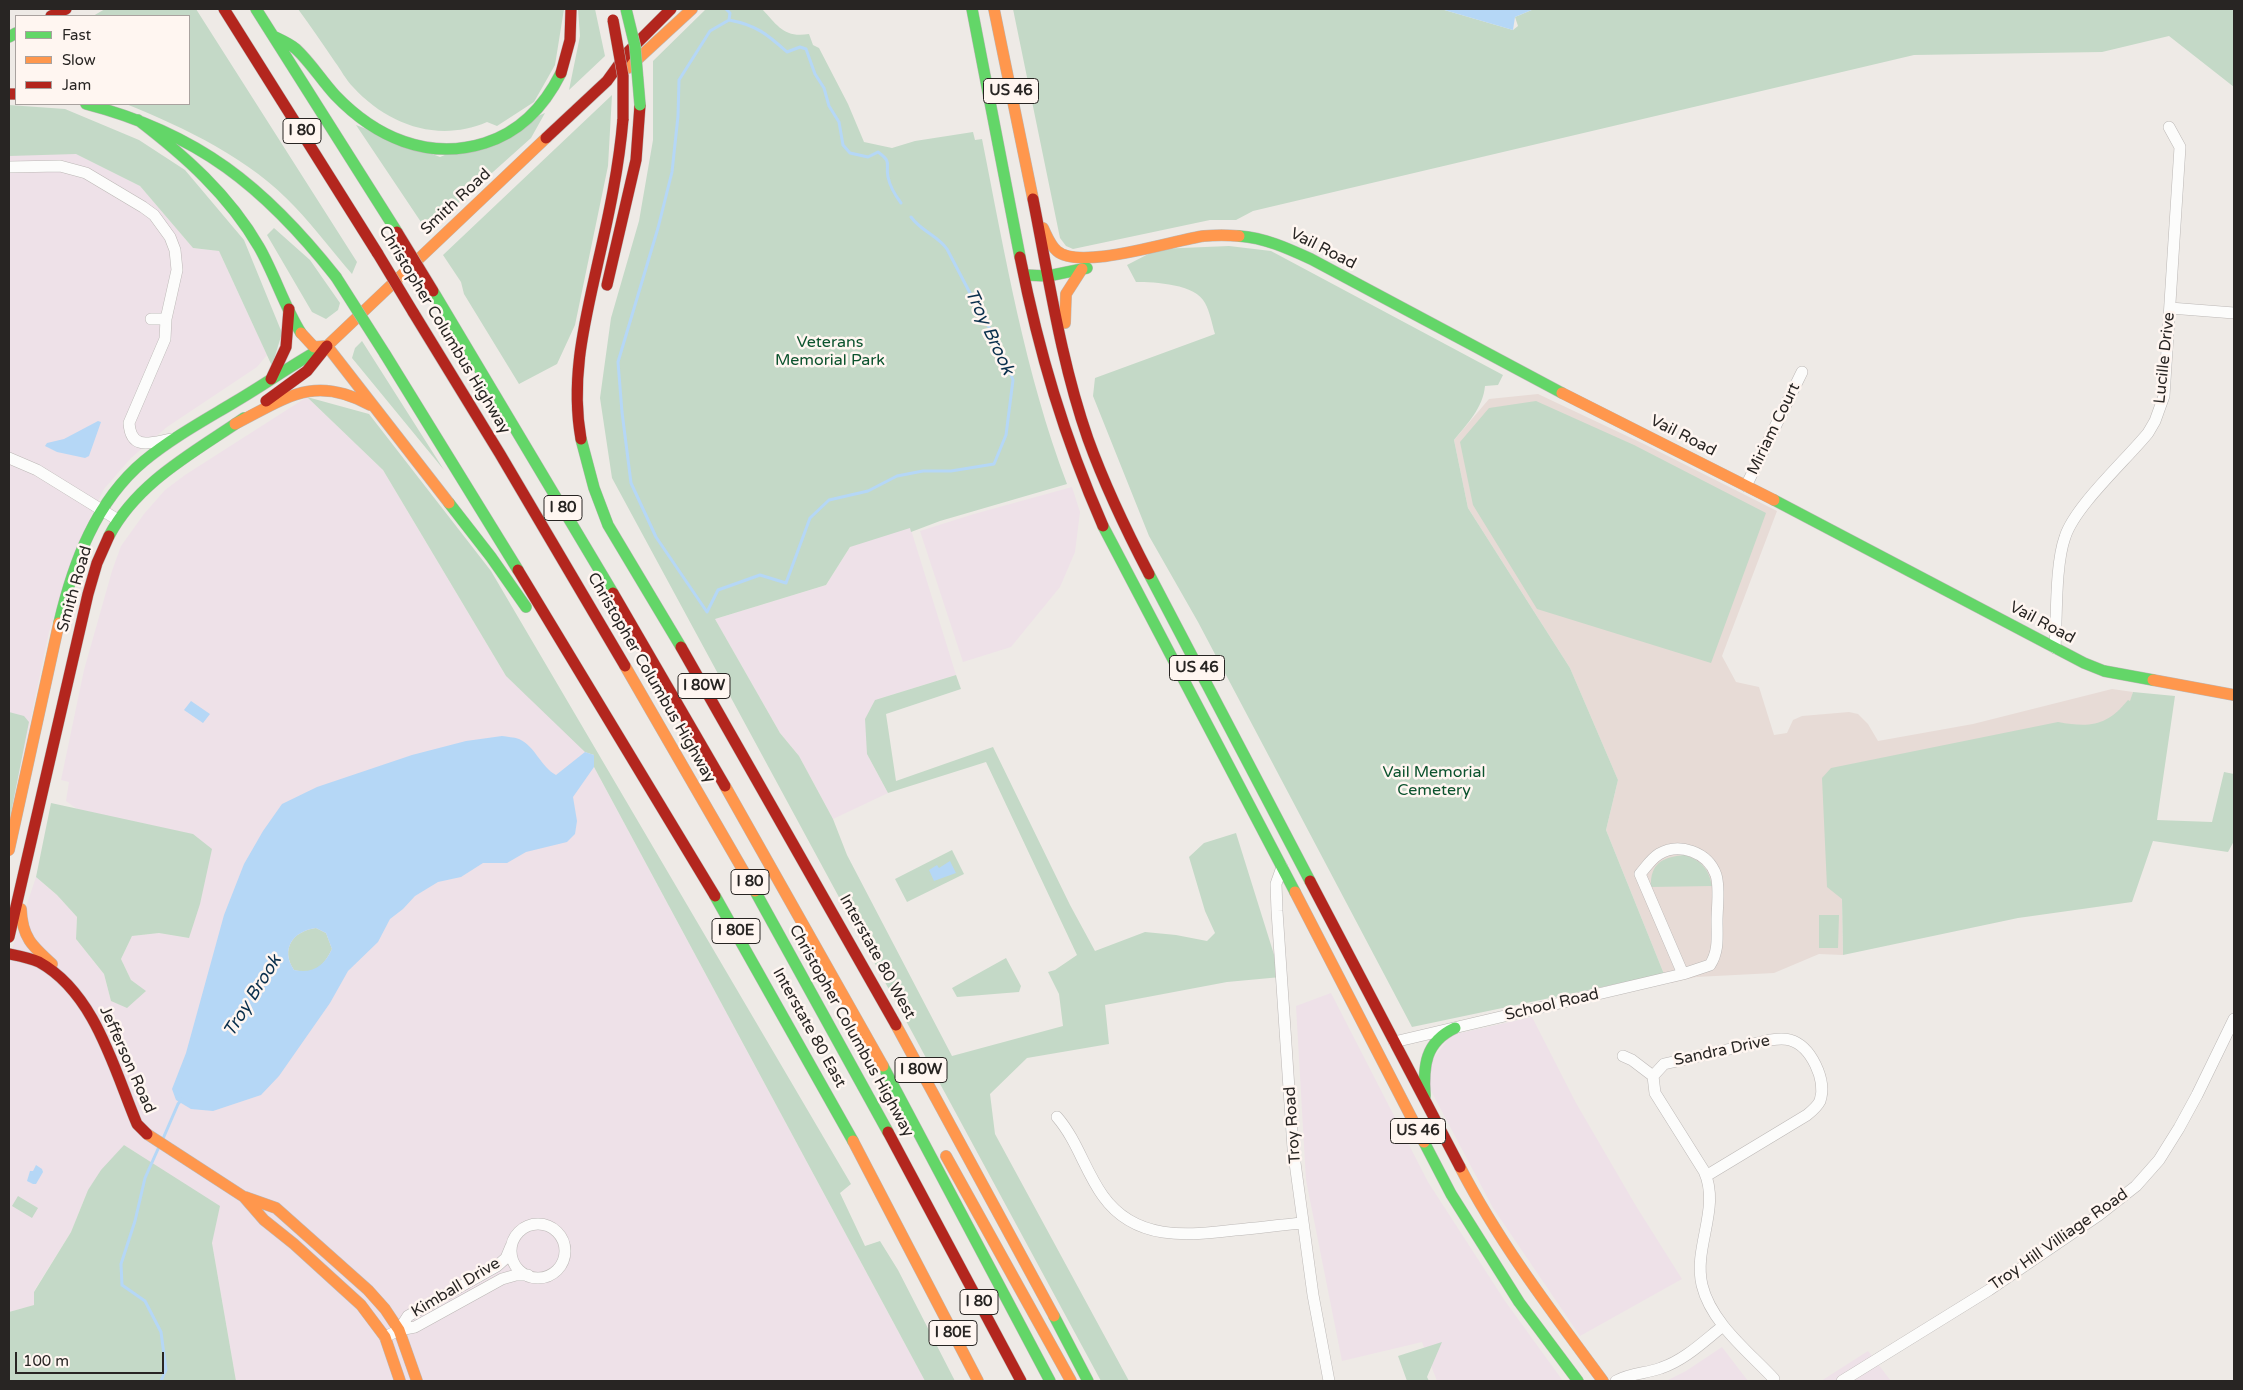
<!DOCTYPE html>
<html>
<head>
<meta charset="utf-8">
<style>
	body { margin:0 }
	#map { position:relative; width:2243px; height:1390px; overflow:hidden; background:#eeeae6; font-family:"Varela Round",sans-serif }
	canvas { display:block }
	.frame { position:absolute; inset:0; border:10px solid #282523; pointer-events:none }
	.legend { position:absolute; left:15px; top:15px; width:175px; height:90px; box-sizing:border-box; background:#fff6f1; border:1px solid #a9a29f; margin:0; padding:6px 9px; list-style:none; font-size:15px; color:#282523 }
	.legend li { display:flex; align-items:center; gap:10px; height:25px }
	.legend b { width:25px; border:1px solid #a9a29f }
	.scale { position:absolute; left:15px; top:1352px; width:149px; height:22px; box-sizing:border-box; border:2px solid #282523; border-top:0; padding-left:6px; font-size:15px; line-height:18px; white-space:nowrap; color:#282523; -webkit-text-stroke:4px #fff6f1; paint-order:stroke }
</style>
</head>
<body>
<div id="map">
<canvas width="2243" height="1390"></canvas>
<div class="frame"></div>
<ul class="legend">
<li><b style="height:6px;background:#63d668"></b>Fast</li>
<li><b style="height:6px;background:#ff974d"></b>Slow</li>
<li><b style="height:6px;background:#b3261e"></b>Jam</li>
</ul>
<div class="scale">100 m</div>
</div>
<script>
const ctx = document.querySelector('canvas').getContext('2d');
ctx.lineJoin = 'round';
function fill(path, color) { ctx.fillStyle = color; ctx.fill(path, 'evenodd'); }
function stroke(path, color, width, dash) { ctx.strokeStyle = color; ctx.lineWidth = width; ctx.lineCap = dash ? 'butt' : 'round'; ctx.setLineDash(dash || []); ctx.stroke(path); }
function label(font, color, halo, rows, align = 'center') {
  ctx.font = font + ' "Varela Round",sans-serif'; ctx.lineWidth = 5; ctx.setLineDash([]); ctx.textBaseline = 'middle'; ctx.strokeStyle = halo; ctx.fillStyle = color; for (const [text, x, y, turn = 0] of rows) {
    ctx.save(); ctx.translate(x, y); ctx.rotate((+turn || 0) * Math.PI / 180); ctx.textAlign = isNaN(turn) ? turn : align; if (halo) ctx.strokeText(text, 0, 0); ctx.fillText(text, 0, 0); ctx.restore();
  }
}
const commercial = new Path2D(`
	M 20,154 L 76,154 L 140,186 L 193,248 L 219,251 L 267,355 L 257,367 L 167,427 L 131,458 L 104,489 L 87,524 L 72,561 L 49,632 L 9,823 L 9,156 Z
	M 307,397 L 383,470 L 506,676 L 594,755 L 594,767 L 925,1381 L 236,1381 L 212,1243 L 213,1232 L 162,1170 L 124,1145 L 88,1190 L 71,1232 L 34,1291 L 35,1305 L 9,1312 L 9,958 L 36,877 L 57,895 L 77,917 L 76,939 L 104,974 L 111,1001 L 131,980 L 121,959 L 132,936 L 159,933 L 189,938 L 77,809 L 66,801 L 69,782 L 61,780 L 84,670 L 112,571 L 121,546 L 144,514 L 165,490 L 185,475 Z
	M 1072,487 L 1080,512 L 1075,552 L 1060,587 L 1011,647 L 963,662 L 920,531 L 974,514 Z
	M 908,520 L 956,675 L 875,700 L 867,754 L 888,793 L 833,819 L 799,756 L 780,733 L 715,619 L 826,585 L 857,536 Z
	M 1331,993 L 1428,1182 L 1505,1301 L 1563,1381 L 1437,1381 L 1422,1342 L 1342,1361 L 1306,1180 L 1296,1006 Z
	M 1532,1017 L 1576,1103 L 1636,1206 L 1682,1279 L 1580,1336 L 1493,1208 L 1429,1087 L 1431,1062 L 1451,1035 Z
	M 1722,1347 L 1748,1381 L 1666,1381 L 1686,1371 Z
	M 1868,1351 L 1891,1381 L 1821,1381 Z`);
const built = new Path2D(`
	M 1538,394 L 1646,445 L 1777,511 L 1722,656 L 1736,682 L 1759,687 L 1774,735 L 1787,733 L 1793,720 L 1802,716 L 1849,712 L 1858,714 L 1868,724 L 1878,741 L 1973,724 L 2112,689 L 2133,692 L 2128,722 L 1842,899 L 1843,955 L 1819,954 L 1774,973 L 1696,977 L 1671,983 L 1664,974 L 1606,830 L 1618,780 L 1570,668 L 1468,508 L 1454,440 L 1489,399 Z`);
const green = new Path2D(`
	M 105,9 L 196,9 L 357,262 L 352,274 C 333,252 315,228 295,207 C 251,159 185,128 126,104 L 189,104 L 189,16 L 93,16 Z
	M 298,9 L 564,9 L 555,65 L 534,102 L 497,126 L 487,122 C 438,143 388,125 353,87 C 346,80 341,70 335,62 C 323,44 311,27 298,9 Z
	M 578,9 L 595,9 L 605,56 L 569,90 L 580,36 Z
	M 706,9 L 762,9 C 778,26 784,38 809,34 L 813,45 L 819,48 L 848,104 L 864,142 L 892,148 L 915,141 L 973,132 L 975,140 L 982,139 C 1005,255 1025,373 1067,484 L 940,521 L 911,532 L 910,528 L 850,547 L 826,585 L 715,619 L 780,733 L 799,756 L 833,819 L 847,855 L 952,1056 L 1063,1026 L 1059,994 L 1048,972 L 1055,970 L 1077,955 L 986,762 L 888,793 L 867,754 L 865,719 L 875,700 L 956,675 L 961,689 L 886,714 L 896,781 L 993,747 L 1070,905 L 1095,951 L 1145,932 L 1176,935 L 1207,941 L 1215,933 L 1205,911 L 1189,857 L 1204,843 L 1236,833 L 1281,977 L 1227,982 L 1105,1005 L 1109,1044 L 1027,1058 L 990,1094 L 995,1134 L 1129,1381 L 1101,1381 L 612,478 L 600,398 L 611,318 L 639,221 L 653,140 L 653,61 Z
	M 1013,9 L 1441,9 L 1513,30 L 1518,26 L 1515,17 L 1534,9 L 2234,9 L 2234,87 L 2169,36 L 2102,52 L 1914,55 L 1253,211 L 1236,220 L 1210,220 L 1073,249 L 1066,246 L 1060,238 Z
	M 612,95 L 608,166 L 575,325 L 557,364 L 519,384 L 464,294 L 461,282 L 443,255 Z
	M 9,105 L 65,109 L 139,140 L 185,170 L 244,240 L 282,333 L 272,366 L 219,251 L 193,248 L 140,186 L 76,154 L 9,156 Z
	M 545,113 L 531,138 L 427,231 L 356,125 L 440,157 Z
	M 274,228 L 310,260 L 340,303 L 338,310 L 326,319 L 312,312 L 267,235 Z
	M 1229,246 L 1271,251 L 1503,375 L 1498,385 L 1485,386 C 1483,408 1467,424 1454,440 L 1468,508 L 1570,668 L 1618,780 L 1606,830 L 1664,974 L 1412,1027 L 1198,622 L 1149,536 L 1093,396 L 1095,378 L 1215,334 C 1212,324 1210,312 1205,303 C 1196,284 1155,282 1136,282 L 1127,265 L 1158,249 Z
	M 362,341 L 444,470 L 352,358 L 355,348 Z
	M 307,397 L 369,414 L 491,571 L 851,1184 L 840,1193 L 865,1246 L 880,1241 L 898,1270 L 955,1381 L 925,1381 L 594,767 L 594,755 L 585,752 L 506,676 L 383,470 Z
	M 1536,401 L 1634,445 L 1766,513 L 1711,663 L 1537,609 L 1473,505 L 1460,442 L 1489,408 Z
	M 2133,692 L 2175,696 L 2157,820 L 2212,822 L 2224,772 L 2234,774 L 2234,841 L 2228,852 L 2153,841 L 2132,902 L 2018,918 L 1843,955 L 1842,899 L 1827,887 L 1822,778 L 1831,768 L 2058,722 C 2090,728 2107,726 2128,700 L 2130,701 Z
	M 9,712 L 24,716 L 29,722 L 9,823 Z
	M 51,803 L 193,834 L 212,849 L 200,904 L 189,938 L 159,933 L 132,936 L 121,959 L 131,980 L 146,991 L 127,1008 L 111,1001 L 104,974 L 76,939 L 77,917 L 57,895 L 36,877 Z
	M 952,850 L 964,874 L 907,902 L 895,879 Z
	M 1684,855 C 1701,860 1709,869 1712,886 L 1651,887 C 1650,863 1663,857 1684,855 Z
	M 1819,915 L 1839,915 L 1838,948 L 1819,948 Z
	M 316,928 L 326,933 L 332,949 C 323,967 315,975 294,970 C 280,949 293,931 316,928 Z
	M 1006,958 L 1021,986 L 1019,992 L 957,997 L 952,988 Z
	M 124,1145 L 220,1206 L 212,1243 L 236,1381 L 9,1381 L 9,1312 L 34,1305 L 34,1292 L 71,1232 L 88,1190 L 101,1170 Z
	M 18,1196 L 38,1208 L 32,1218 L 12,1206 Z
	M 1442,1342 L 1427,1377 L 1429,1381 L 1407,1381 L 1398,1356 Z`);
const water = new Path2D(`
	M 1441,9 L 1534,9 L 1515,17 L 1513,30 Z
	M 98,421 L 101,422 L 89,456 L 85,458 L 57,452 L 45,446 L 47,443 L 64,439 Z
	M 191,701 L 210,714 L 203,723 L 184,710 Z
	M 502,736 C 507,737 514,737 519,739 C 535,746 541,767 556,775 L 585,752 L 594,755 L 594,767 L 573,797 L 577,821 L 575,834 L 567,842 L 526,852 L 507,863 L 483,863 L 461,877 L 438,882 L 415,896 L 403,909 L 390,919 L 378,942 L 348,971 L 330,1003 L 279,1076 L 261,1095 L 213,1111 L 191,1109 L 176,1100 L 172,1089 L 186,1053 L 224,915 L 244,864 L 263,831 L 282,804 L 317,787 L 412,755 L 466,741 ZM 316,928 L 326,933 L 332,949 C 324,966 313,974 294,970 C 280,949 293,931 316,928 Z
	M 950,861 L 956,873 L 934,881 L 929,870 L 937,865 L 939,868 Z
	M 36,1165 L 42,1169 L 43,1172 L 36,1184 L 33,1184 L 27,1181 L 30,1171 L 33,1171 Z`);
const stream = new Path2D(`
	M 726,9 L 730,13 L 729,20 C 756,25 767,34 787,52 L 800,47 L 806,49 L 815,74 L 824,88 L 829,106 L 839,122 L 843,145 L 850,153 L 868,157 L 878,152 C 893,163 885,163 888,177 C 890,187 895,195 901,203
	M 729,20 L 710,31 L 679,80 L 678,116 L 672,172 L 658,228 L 618,362 L 622,412 L 631,483 L 656,537 L 707,612 L 718,590 L 760,575 L 786,583 L 810,518 L 829,500 L 868,491 L 897,476 L 923,471 L 951,471 L 994,464 L 1006,435 L 1013,380 L 998,341 L 983,318 L 947,249 C 937,235 922,232 911,217
	M 162,1141 L 178,1104 L 182,1099
	M 158,1149 L 145,1178 L 135,1221 L 121,1264 L 122,1285 L 145,1301 L 161,1332 L 166,1370 L 161,1381`);
const street = new Path2D(`
	M 9,167 L 60,166 L 86,173 L 143,207 L 154,215 L 170,237 L 175,250 L 177,270 L 166,319 L 165,339 L 129,423 C 131,452 152,442 172,439
	M 2170,308 L 2234,313
	M 151,319 L 166,319
	M 9,458 L 37,470 L 118,520
	M 1746,486 L 1802,372
	M 2055,648 C 2057,617 2055,565 2065,537 C 2075,506 2126,460 2148,433 L 2155,421 L 2164,396 L 2180,147 L 2169,127
	M 1282,867 L 1276,884 L 1277,911 L 1293,1148 L 1313,1295 L 1329,1381
	M 1394,1042 L 1683,974 L 1710,965 C 1719,951 1717,937 1717,921 C 1717,907 1720,888 1716,875 C 1708,852 1679,842 1659,854 C 1651,859 1646,867 1640,874 L 1683,974
	M 1623,1056 L 1632,1060 L 1653,1076
	M 1057,1117 C 1077,1140 1085,1171 1103,1196 C 1135,1241 1187,1236 1235,1230 C 1258,1228 1280,1225 1303,1223
	M 1706,1176 L 1807,1115 C 1812,1111 1817,1107 1820,1101 C 1827,1080 1811,1046 1790,1040 C 1783,1038 1777,1039 1770,1040 L 1664,1064 L 1653,1076 L 1655,1093 L 1704,1171 C 1721,1208 1693,1247 1702,1285 C 1711,1323 1749,1352 1774,1379
	M511 1251a27 27 0 1 1 54 0a27 27 0 1 1-54 0Z
	M 399,1330 L 408,1316 L 497,1266 L 506,1258 L 511,1246
	M 385,1337 L 399,1330 L 415,1327 L 502,1279 L 516,1275 L 528,1275
	M 1616,1381 C 1634,1372 1645,1374 1661,1368 C 1685,1360 1704,1341 1723,1326
	M 1842,1381 L 1989,1290 L 2099,1215 L 2136,1186 L 2159,1160 L 2179,1128 L 2197,1095 L 2234,1019`);
const fast = new Path2D(`
	M 256,9 L 397,232
	M 972,9 L 1020,257
	M 273,36 C 281,40 289,43 296,49 C 311,63 322,81 335,95 C 375,137 428,161 485,143 C 520,132 545,105 561,73
	M 9,37 L 16,33
	M 86,104 C 198,133 265,187 336,277
	M 138,120 C 185,156 229,195 259,247 C 275,275 284,306 301,333
	M 1239,236 C 1265,238 1287,248 1311,259 L 1562,393
	M 1025,275 L 1048,276 L 1087,268
	M 433,291 L 613,593
	M 385,354 L 518,570
	M 581,439 L 594,488 L 608,525 L 681,647
	M 1774,500 L 2084,663 L 2104,671 L 2153,680
	M 449,503 L 491,557 L 526,607
	M 1103,526 L 1295,892
	M 109,536 C 138,481 195,452 244,418
	M 1149,574 L 1310,881
	M 59,623 C 73,563 96,501 144,461 C 172,438 203,421 233,403 C 264,385 293,364 324,347
	M 755,891 L 888,1132
	M 715,896 L 853,1141
	M 883,1066 L 1050,1381
	M 1425,1096 C 1423,1066 1425,1042 1455,1028
	M 1424,1142 L 1451,1194 L 1519,1302 L 1578,1381
	M 1054,1316 L 1088,1381`);
const slow = new Path2D(`
	M 994,9 L 1033,199
	M 628,68 L 692,9
	M 1043,228 C 1047,236 1050,245 1057,251 C 1080,271 1174,240 1204,236 C 1216,235 1227,235 1239,236
	M 1065,323 L 1066,294 L 1082,269
	M 301,333 L 314,347 L 327,346 L 449,503
	M 327,346 L 546,138
	M 1562,393 L 1774,500
	M 235,424 C 286,398 314,374 370,405
	M 625,666 L 755,891
	M 2153,680 L 2234,695
	M 725,786 L 883,1066
	M 9,850 L 59,623
	M 1295,892 L 1424,1142
	M 21,909 C 22,937 32,946 52,964
	M 896,1025 L 1054,1316
	M 147,1134 L 244,1197 L 264,1220 L 294,1244 L 361,1305 L 385,1337 L 400,1381
	M 853,1141 L 978,1381
	M 946,1156 L 1071,1381
	M 1460,1167 C 1500,1244 1552,1312 1603,1381
	M 245,1197 L 276,1208 L 368,1290 L 385,1309 L 399,1330 L 417,1381`);
const jam = new Path2D(`
	M 224,9 L 378,254
	M 51,16 L 66,9
	M 561,73 L 570,40 L 571,9
	M 9,94 L 16,94
	M 546,138 L 607,81 L 628,52 L 671,9
	M 1033,199 C 1049,279 1061,362 1088,439 C 1105,486 1126,530 1149,574
	M 1020,257 C 1039,353 1064,437 1103,526
	M 607,285 L 636,160 L 640,105
	M 413,312 L 500,454 L 625,666
	M 271,379 L 286,347 L 289,309
	M 266,401 L 307,371 L 327,346
	M 581,439 C 570,378 585,321 598,262 C 609,214 619,167 623,119
	M 518,570 L 715,896
	M 613,593 L 725,786
	M 681,647 L 896,1025
	M 1310,881 L 1460,1167
	M 9,937 L 88,594 L 97,563 L 109,536
	M 9,954 C 19,956 30,958 39,962 C 95,993 114,1069 137,1124 L 147,1134
	M 888,1132 L 1021,1381`);
const fastBridge = new Path2D(`
	M 626,9 L 635,46 L 640,105
	M 336,277 L 385,354`);
const jamBridge = new Path2D(`
	M 613,20 L 623,76 L 623,119
	M 397,232 L 433,291
	M 378,254 L 413,312`);
const shields = [
	[1011,91,55],
	[302,131,38],
	[563,508,38],
	[1197,668,55],
	[704,686,52],
	[750,882,38],
	[736,931,48],
	[921,1070,52],
	[1418,1131,55],
	[979,1302,38],
	[953,1333,48]
];
const shieldNames = [
	["US 46",1011,91],
	["I 80",302,131],
	["I 80",563,508],
	["US 46",1197,668],
	["I 80W",704,686],
	["I 80",750,882],
	["I 80E",736,931],
	["I 80W",921,1070],
	["US 46",1418,1131],
	["I 80",979,1302],
	["I 80E",953,1333]
];
const streetNames = [
	["Smith Road",456,202,-43],
	["Vail Road",1323,249,27],
	["Christopher Columbus Highway",444,330,59],
	["Lucille Drive",2165,358,-84],
	["Miriam Court",1774,429,-64],
	["Vail Road",1683,436,27],
	["Smith Road",75,589,-74],
	["Vail Road",2042,623,28],
	["Christopher Columbus Highway",651,678,60],
	["Interstate 80 West",877,957,61],
	["School Road",1552,1005,-13],
	["Interstate 80 East",809,1028,61],
	["Christopher Columbus Highway",851,1031,61],
	["Sandra Drive",1722,1051,-12],
	["Jefferson Road",127,1060,66],
	["Troy Road",1293,1125,-94],
	["Troy Hill Villiage Road",2059,1240,-35],
	["Kimball Drive",456,1288,-31]
];
const parkNames = [
	["Veterans",830,343],
	["Memorial Park",830,361],
	["Vail Memorial",1434,773],
	["Cemetery",1434,791]
];
const waterNames = [
	["Troy Brook",989,332,65],
	["Troy Brook",253,996,-58]
];
fill(commercial, '#eee1e8');
fill(built, '#e7dbd6');
fill(green, '#c4d9c7');
fill(water, '#b5d7f6');
stroke(stream, '#b5d7f6', 3);
stroke(street, '#bcb8b6', 12);
stroke(fast, '#bcb8b6', 12);
stroke(slow, '#bcb8b6', 12);
stroke(jam, '#bcb8b6', 12);
stroke(street, '#fcfcfb', 11);
stroke(fast, '#63d668', 11);
stroke(slow, '#ff974d', 11);
stroke(jam, '#b3261e', 11);
stroke(fastBridge, '#bcb8b6', 12, []);
stroke(jamBridge, '#bcb8b6', 12, []);
stroke(fastBridge, '#63d668', 11);
stroke(jamBridge, '#b3261e', 11);
for (const [x, y, w] of shields) { const box = new Path2D(); box.roundRect(x - w / 2, y - 12.5, w, 25, 4); ctx.fillStyle = '#fff6f1'; ctx.fill(box); stroke(box, '#282523', 1); }
label('bold 15px', '#282523', null, shieldNames);
label('16px', '#282523', '#fff6f1', streetNames);
label('16px', '#0c532e', '#fff6f1', parkNames);
label('italic 18px', '#092f4c', '#fff6f1', waterNames);
</script>
</body>
</html>
